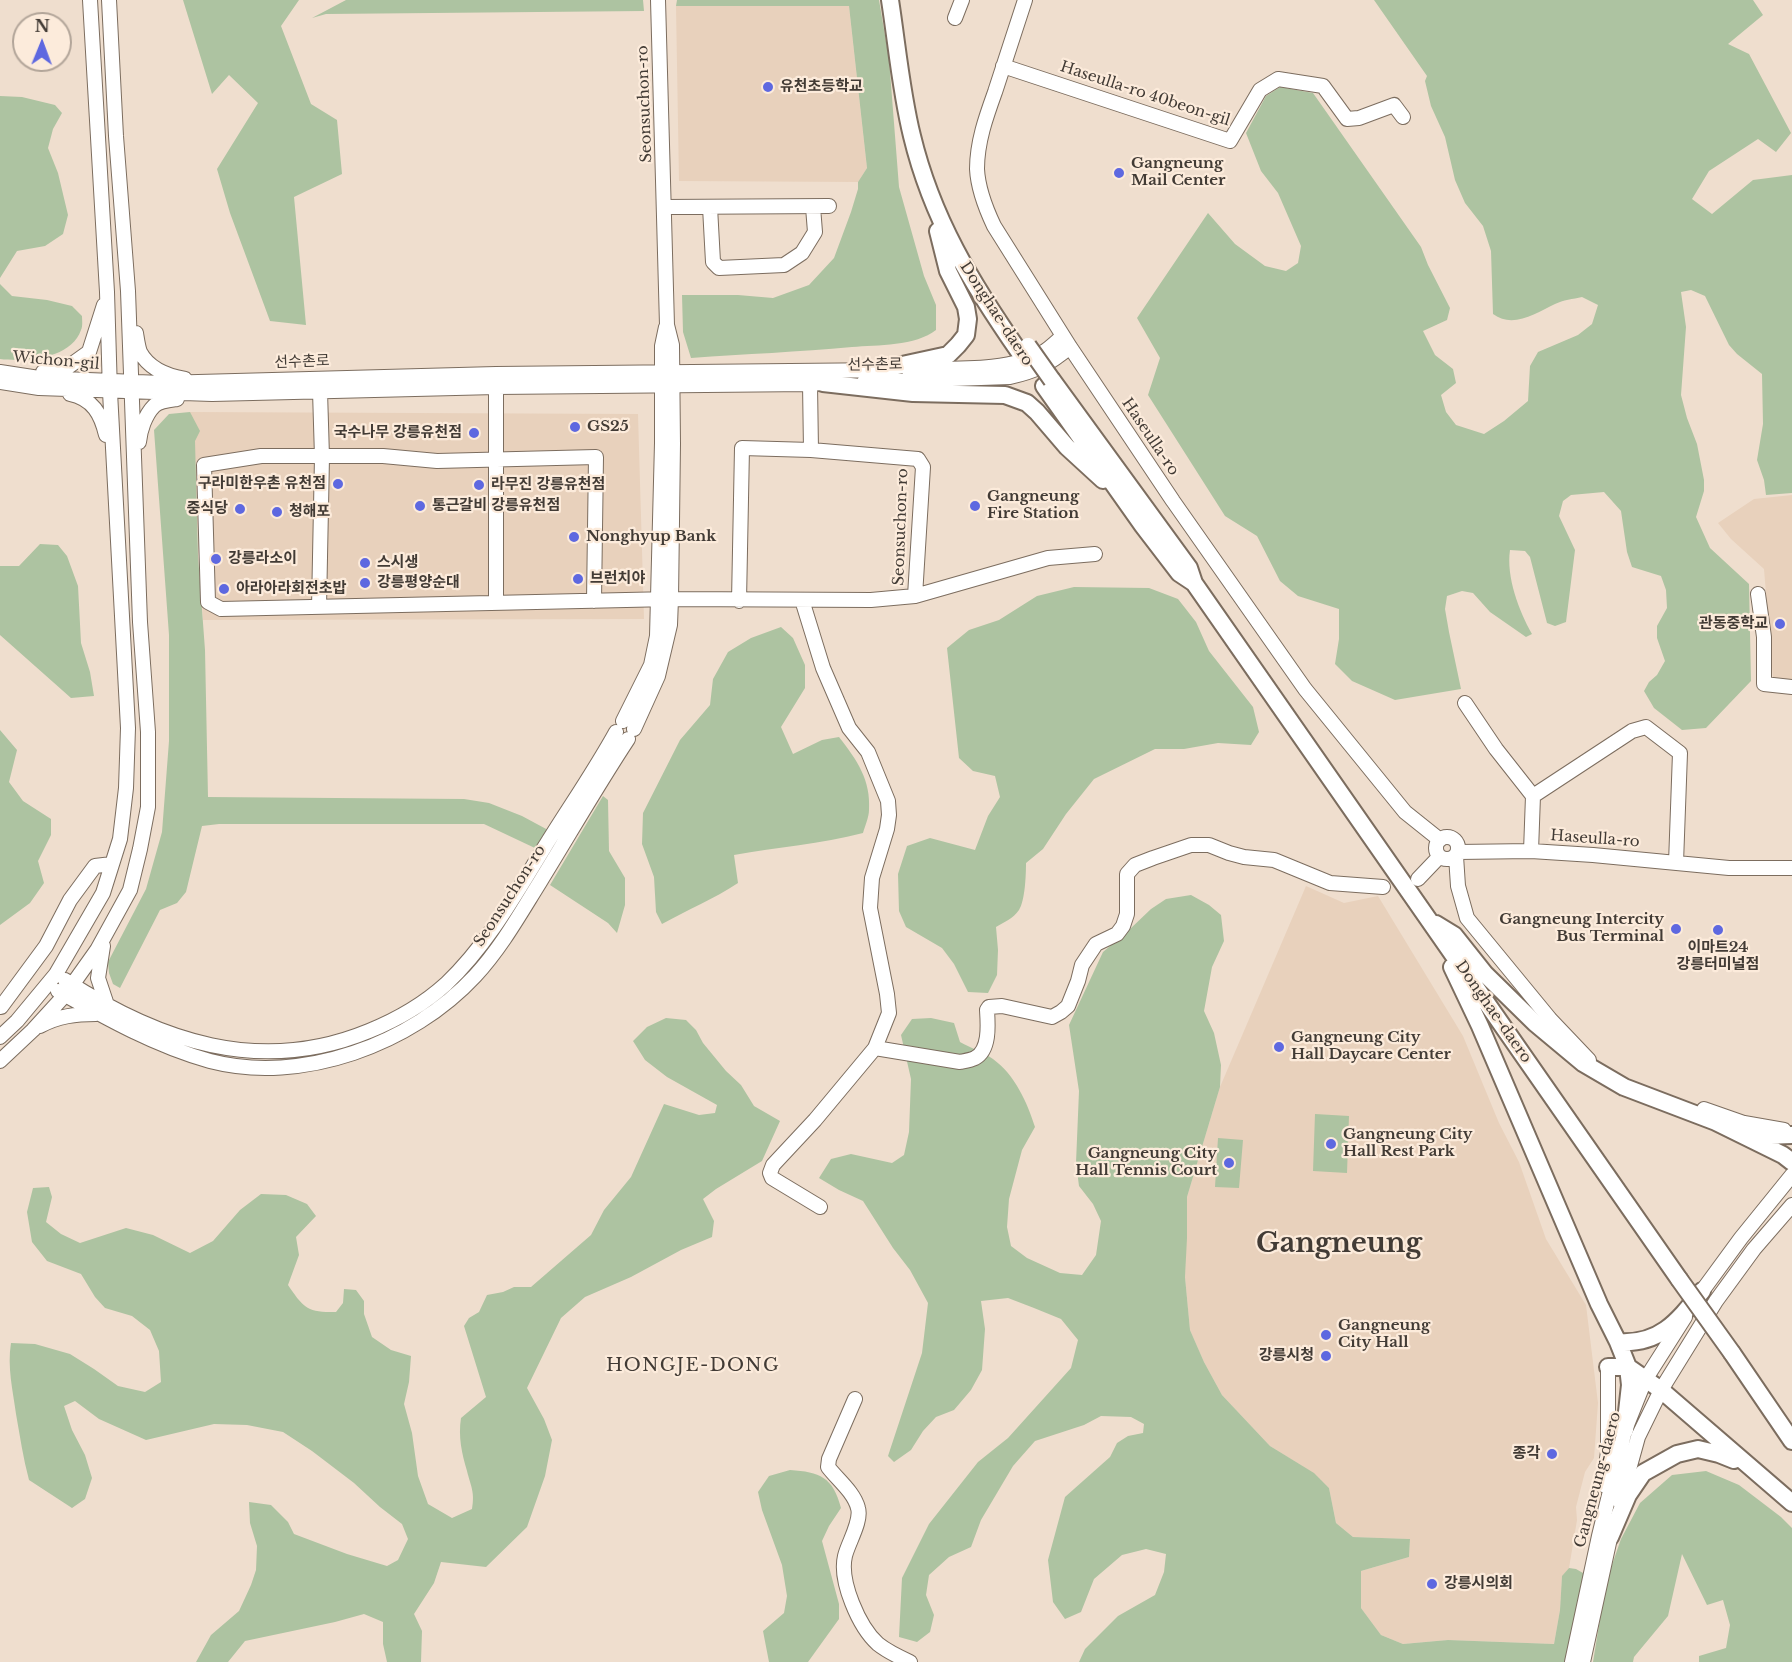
<!DOCTYPE html>
<html>
<head>
<meta charset="utf-8">
<style>
	body { margin:0 }
	#map { position:relative; width:1792px; height:1662px; overflow:hidden; background:#efdece; font-family:"Libre Baskerville",serif }
	canvas { display:block }
	.north { position:absolute; left:12px; top:12px; width:60px; height:60px; box-sizing:border-box; background:#fcebdb; border:2px solid #b2a599; border-radius:50%; rotate:1deg; font-size:16px; font-weight:700; line-height:24px; text-align:center; color:#423b35 }
	.north::after { content:''; display:block; margin:auto; width:21px; height:27px; background:#5e68e0; clip-path:polygon(50% 0,100% 100%,50% 72%,0 100%) }
</style>
</head>
<body>
<div id="map">
<canvas width="1792" height="1662"></canvas>
<div class="north">N</div>
</div>
<script>
const ctx = document.querySelector('canvas').getContext('2d');
ctx.lineJoin = 'round';
function fill(path, color) { ctx.fillStyle = color; ctx.fill(path, 'evenodd'); }
function stroke(path, color, width, dash) { ctx.strokeStyle = color; ctx.lineWidth = width; ctx.lineCap = dash ? 'butt' : 'round'; ctx.setLineDash(dash || []); ctx.stroke(path); }
function label(font, color, halo, rows, align = 'center') {
  ctx.font = font + ' "Libre Baskerville","Noto Sans KR",serif'; ctx.lineWidth = 4.5; ctx.setLineDash([]); ctx.textBaseline = 'middle'; ctx.strokeStyle = halo; ctx.fillStyle = color; for (const [text, x, y, turn = 0] of rows) {
    ctx.save(); ctx.translate(x, y); ctx.rotate((+turn || 0) * Math.PI / 180); ctx.textAlign = isNaN(turn) ? turn : align; if (halo) ctx.strokeText(text, 0, 0); ctx.fillText(text, 0, 0); ctx.restore();
  }
}
const built = new Path2D(`
	M 676,6 L 849,6 L 867,168 L 858,182 L 679,181 Z
	M 190,412 L 638,414 L 644,619 L 203,620 Z
	M 1792,495 L 1792,679 L 1773,679 L 1764,569 L 1731,539 L 1718,523 L 1754,499 Z
	M 1306,886 L 1344,903 L 1378,896 L 1463,1036 L 1499,1123 L 1519,1162 L 1546,1239 L 1586,1305 L 1598,1403 L 1594,1458 L 1585,1472 L 1576,1507 L 1577,1520 L 1569,1568 L 1562,1577 L 1560,1610 L 1554,1644 L 1448,1640 L 1403,1644 L 1381,1635 L 1361,1608 L 1361,1571 L 1409,1557 L 1410,1539 L 1353,1537 L 1336,1523 L 1329,1488 L 1313,1473 L 1270,1446 L 1222,1395 L 1204,1362 L 1190,1330 L 1185,1277 L 1187,1197 L 1220,1087 Z`);
const green = new Path2D(`
	M 183,0 L 299,0 L 281,26 L 311,104 L 337,120 L 342,174 L 294,197 L 306,325 L 270,321 L 230,213 L 217,169 L 258,103 L 229,75 L 212,94 Z
	M 346,0 L 643,0 L 644,11 L 326,14 L 312,18 Z
	M 677,0 L 879,0 L 889,59 L 899,187 L 924,276 L 936,305 L 936,330 C 916,346 877,345 852,347 C 799,352 745,354 691,358 L 683,332 L 682,295 L 738,295 L 773,298 L 809,285 L 834,258 L 851,212 L 858,189 L 858,182 L 867,168 L 849,6 L 676,6 Z
	M 1374,0 L 1753,0 L 1763,15 L 1728,44 L 1749,54 L 1791,133 L 1776,152 L 1758,139 L 1709,171 L 1692,199 L 1712,214 L 1753,180 L 1792,175 L 1792,493 L 1766,495 L 1764,480 L 1757,460 L 1763,424 L 1762,374 L 1737,354 L 1729,345 L 1705,296 L 1691,290 L 1681,292 L 1686,327 L 1681,395 L 1687,418 L 1697,444 L 1704,480 L 1704,491 L 1696,517 L 1710,548 L 1749,584 L 1751,681 L 1706,728 L 1682,730 L 1654,708 L 1644,691 L 1649,682 L 1657,675 L 1665,661 L 1657,638 L 1657,626 L 1667,608 L 1666,590 L 1661,576 L 1632,567 L 1627,552 L 1621,511 L 1604,492 L 1571,495 L 1563,501 L 1559,516 L 1575,550 L 1566,622 L 1555,626 L 1547,623 L 1530,557 L 1525,551 L 1510,550 C 1506,577 1519,611 1532,634 L 1526,637 L 1490,612 L 1473,593 L 1462,591 L 1447,596 L 1445,609 L 1449,632 L 1461,689 L 1395,700 L 1352,681 L 1335,664 L 1339,639 L 1339,609 L 1298,596 L 1280,581 L 1257,536 L 1225,516 L 1148,395 L 1160,358 L 1137,318 L 1208,213 L 1235,244 L 1265,266 L 1286,271 L 1298,263 L 1301,246 L 1278,193 L 1261,171 L 1246,133 L 1266,96 L 1280,87 L 1313,93 L 1421,247 L 1428,265 L 1450,308 L 1447,320 L 1423,331 L 1435,355 L 1453,369 L 1456,383 L 1441,395 L 1446,412 L 1456,425 L 1484,434 L 1504,421 L 1528,401 L 1530,366 L 1538,352 L 1578,335 L 1592,324 L 1598,305 L 1582,297 C 1573,299 1563,300 1555,304 C 1536,313 1513,329 1493,314 L 1491,251 L 1483,226 L 1465,203 L 1455,180 L 1445,137 L 1431,106 L 1425,81 L 1427,76 Z
	M 0,96 L 22,97 L 55,105 L 62,113 L 53,129 L 48,148 L 58,173 L 68,215 L 63,234 L 45,246 L 17,251 L 0,278 Z
	M 0,284 L 12,296 L 47,300 L 72,306 L 82,316 C 82,320 83,326 81,330 C 71,359 26,362 0,359 Z
	M 190,412 L 200,431 L 195,441 L 198,556 L 205,650 L 208,797 L 464,799 L 489,803 L 522,816 L 548,830 L 537,849 L 484,824 L 219,824 L 202,826 L 186,892 L 177,903 L 160,910 L 120,988 L 113,984 L 109,973 L 108,962 L 146,889 L 162,832 L 169,741 L 169,635 L 154,430 L 169,414 Z
	M 40,544 L 58,545 L 67,556 L 78,586 L 81,643 L 90,672 L 94,696 L 71,698 L 0,635 L 0,566 L 19,566 Z
	M 1074,587 L 1149,588 L 1178,599 L 1196,622 L 1209,651 L 1253,707 L 1259,732 L 1251,745 L 1218,743 L 1184,749 L 1155,749 L 1094,779 L 1066,814 L 1043,849 L 1026,863 C 1026,875 1025,901 1019,910 C 1013,919 1004,922 996,927 L 998,950 L 997,975 L 988,993 L 968,992 L 954,964 L 942,948 L 906,927 L 899,911 L 898,874 L 907,846 L 930,838 L 975,850 L 988,816 L 1000,797 L 995,776 L 973,771 L 959,758 L 947,648 L 969,630 L 999,620 L 1037,596 Z
	M 781,627 L 793,638 L 805,665 L 805,688 L 781,727 L 793,754 L 822,740 L 839,737 C 857,760 871,780 869,810 C 869,817 865,826 863,833 C 821,844 777,847 734,855 L 738,883 C 714,899 687,910 662,924 L 656,912 L 654,877 L 642,844 L 643,813 L 680,740 L 710,705 L 713,679 L 728,652 L 751,638 Z
	M 0,730 L 17,750 L 9,782 L 23,801 L 51,819 L 51,835 L 38,861 L 44,883 L 30,903 L 0,925 Z
	M 603,796 L 608,800 L 609,851 L 625,878 L 625,905 L 617,933 L 608,923 L 550,885 Z
	M 1191,895 L 1209,905 L 1221,915 L 1224,941 L 1212,967 L 1204,1011 L 1214,1033 L 1221,1065 L 1220,1087 L 1187,1197 L 1187,1238 L 1185,1277 L 1190,1330 L 1204,1362 L 1222,1395 L 1270,1446 L 1314,1473 L 1329,1488 L 1336,1523 L 1353,1537 L 1410,1539 L 1409,1557 L 1361,1571 L 1361,1608 L 1381,1635 L 1403,1644 L 1448,1640 L 1554,1644 L 1560,1610 L 1562,1576 L 1569,1568 L 1576,1569 L 1590,1577 L 1577,1662 L 1079,1662 L 1085,1649 L 1118,1616 L 1155,1595 L 1164,1572 L 1166,1554 L 1146,1549 L 1122,1555 L 1094,1579 L 1081,1612 L 1065,1619 L 1053,1602 L 1048,1560 L 1065,1497 L 1110,1457 L 1117,1443 L 1128,1436 L 1143,1433 L 1144,1424 L 1131,1417 L 1101,1416 L 1084,1425 L 1035,1441 L 1013,1466 L 981,1520 L 971,1547 L 949,1557 L 929,1575 L 926,1595 L 934,1615 L 930,1632 L 917,1642 L 899,1637 L 902,1578 L 929,1524 L 978,1462 L 1008,1438 L 1071,1368 L 1078,1340 L 1061,1319 L 1034,1308 L 1008,1298 L 981,1301 L 985,1329 L 982,1370 L 971,1390 L 954,1410 L 936,1417 L 923,1431 L 911,1450 L 894,1462 L 888,1456 L 922,1353 L 928,1303 L 910,1270 L 893,1248 L 863,1201 L 839,1190 L 819,1178 L 831,1159 L 851,1154 L 892,1163 L 904,1155 L 909,1132 L 911,1079 L 901,1035 L 912,1019 L 931,1018 L 954,1023 L 960,1042 C 971,1048 983,1052 993,1059 C 1015,1075 1027,1102 1035,1127 L 1022,1150 L 1009,1199 L 1007,1227 L 1011,1246 L 1027,1258 L 1060,1273 L 1082,1275 L 1096,1255 L 1101,1221 L 1093,1204 L 1079,1186 L 1076,1163 L 1079,1091 L 1069,1025 L 1103,952 L 1130,929 L 1151,909 L 1166,899 Z
	M 666,1018 L 686,1020 L 696,1030 L 703,1043 L 726,1071 L 741,1085 L 754,1106 L 780,1121 L 762,1161 L 716,1189 L 703,1199 L 714,1221 L 712,1237 L 681,1250 L 631,1277 L 585,1297 L 561,1318 L 527,1388 L 544,1419 L 552,1440 L 545,1476 L 527,1527 L 486,1567 L 441,1562 L 434,1583 L 414,1614 L 422,1631 L 421,1662 L 387,1662 L 383,1644 L 383,1622 L 364,1614 L 335,1622 L 245,1641 L 228,1662 L 196,1662 L 211,1635 L 239,1611 L 251,1585 L 256,1570 L 257,1546 L 250,1523 L 249,1502 L 271,1505 L 288,1522 L 294,1534 L 347,1554 L 387,1566 L 398,1560 L 408,1539 L 402,1524 L 380,1507 L 354,1483 L 312,1451 L 283,1432 L 247,1425 L 214,1424 L 146,1440 L 99,1419 L 75,1401 L 64,1406 L 72,1430 L 85,1455 L 92,1478 L 85,1499 L 72,1508 L 29,1480 C 23,1458 20,1436 16,1414 C 13,1391 7,1367 11,1343 L 35,1344 L 70,1354 L 94,1369 L 118,1386 L 145,1392 L 161,1382 L 159,1351 L 150,1330 L 132,1316 L 105,1308 L 95,1297 L 81,1274 L 47,1261 L 32,1242 L 27,1212 L 33,1188 L 49,1187 L 52,1197 L 46,1222 L 61,1234 L 80,1243 L 126,1228 L 153,1235 L 190,1253 L 213,1241 L 240,1210 L 261,1194 L 286,1195 L 307,1204 L 316,1216 L 296,1237 L 299,1255 L 288,1285 C 303,1307 307,1313 336,1312 L 343,1303 L 344,1289 L 356,1290 L 364,1301 L 364,1314 L 372,1337 L 391,1350 L 411,1356 L 409,1382 L 404,1404 L 412,1433 L 418,1476 L 428,1504 L 452,1518 L 472,1509 C 475,1492 471,1487 467,1471 C 462,1454 458,1437 461,1418 L 486,1397 L 464,1326 L 469,1318 L 479,1312 L 487,1295 L 503,1292 L 514,1287 L 531,1287 L 591,1235 L 604,1210 L 631,1177 L 664,1104 L 699,1115 L 715,1113 L 717,1105 L 667,1077 L 645,1060 L 633,1041 L 647,1027 Z
	M 1315,1114 L 1349,1116 L 1347,1173 L 1313,1171 Z
	M 1218,1138 L 1243,1140 L 1239,1188 L 1215,1187 Z
	M 790,1470 C 820,1472 833,1477 841,1508 L 829,1526 L 822,1541 L 839,1604 L 839,1619 L 808,1662 L 769,1662 L 763,1631 L 784,1613 L 787,1596 L 782,1565 L 762,1510 L 758,1492 L 769,1476 Z
	M 1706,1471 L 1739,1485 L 1781,1517 L 1792,1528 L 1792,1662 L 1699,1662 L 1699,1656 L 1726,1648 L 1730,1625 L 1723,1600 L 1707,1605 L 1682,1554 L 1668,1616 L 1634,1657 L 1633,1662 L 1593,1662 L 1606,1582 L 1621,1539 L 1640,1503 L 1672,1475 Z`);
const minor = new Path2D(`
	M 1025,0 C 1015,31 1005,61 995,92 C 986,117 977,142 977,169 C 978,189 985,207 994,226 L 1070,347 L 1173,501 L 1305,689 L 1405,812 L 1440,840
	M 955,18 L 962,0
	M 1003,66 L 1230,141 L 1260,90 L 1278,79 L 1323,86 L 1347,119 L 1359,118 L 1394,105 L 1403,117
	M 664,207 L 829,206
	M 710,207 L 713,262 L 719,268 L 784,265 L 802,253 L 815,232 L 813,207
	M 136,333 C 137,339 138,347 140,352 C 149,369 168,376 185,379
	M 908,369 C 949,368 1010,373 1045,351 C 1051,347 1057,341 1063,336
	M 0,372 L 39,378 L 161,383 L 496,374 L 889,370
	M 43,372 L 54,372 L 68,367 L 89,352 L 104,305
	M 496,379 L 496,603
	M 0,382 L 39,388 L 212,394 L 496,387 L 810,384 L 833,382
	M 864,382 L 1010,377 C 1036,371 1050,364 1070,347
	M 810,384 L 811,450
	M 70,394 C 93,399 101,414 106,435
	M 139,442 C 140,431 145,415 154,406 C 159,401 170,400 177,399
	M 1758,594 L 1764,637 L 1764,684 L 1792,687
	M 802,600 L 823,668 L 849,728 L 868,752 L 888,801 L 889,815 L 887,829 L 872,878 L 870,908 L 887,994 L 889,1013 L 875,1048 L 815,1120 L 773,1165 L 770,1173 L 772,1178 L 820,1207
	M 594,601 L 596,457 L 437,461 L 383,456 L 261,456 L 204,465 L 208,602 L 221,609 L 671,599 L 871,600 L 915,596 L 1048,558 L 1095,554
	M 739,601 L 742,448 L 811,450 L 918,459 L 923,467 L 915,596
	M 319,607 L 322,457 L 320,391
	M 1465,703 L 1496,749 L 1533,796 L 1531,851
	M 623,721 L 651,665 L 657,636 L 662,443 L 662,346 L 666,327
	M 634,729 L 658,676 L 670,625 L 671,599 L 673,444 L 672,345 L 667,325 L 658,0
	M 1533,796 L 1632,731 L 1646,727 L 1680,753 L 1676,863
	M1436 848a11 11 0 1 1 22 0a11 11 0 1 1-22 0Z
	M 1458,852 L 1531,851 L 1593,855 L 1729,868 L 1792,868
	M 1456,856 L 1458,886 L 1467,918 L 1550,1019 L 1589,1060
	M 1418,879 L 1439,857
	M 103,946 L 98,978 L 107,1005
	M 65,980 C 159,1041 260,1076 369,1031 C 396,1020 424,1004 446,984 C 487,945 515,895 544,848 C 568,809 594,772 616,732
	M 58,991 C 106,1018 156,1046 210,1061 C 302,1085 412,1044 475,976 C 501,948 520,914 540,882 C 569,835 597,786 628,739
	M 0,1007 L 1,1007 L 46,946 L 70,900 L 95,866 L 112,864
	M 40,1026 C 58,1016 76,1014 96,1014
	M 0,1037 L 17,1021 L 56,974 L 103,893 L 120,839 L 126,788 L 128,728 L 110,392 L 107,292 L 90,0
	M 875,1048 L 960,1062 C 965,1061 971,1060 975,1058 C 990,1050 988,1025 987,1010 L 989,1007 L 1002,1006 L 1052,1017 L 1061,1012 L 1068,1006 L 1078,981 L 1082,965 L 1096,944 L 1117,934 L 1123,926 L 1127,914 L 1127,874 L 1135,865 L 1153,858 L 1191,845 L 1209,845 L 1229,853 L 1244,857 L 1274,860 L 1330,883 L 1383,887
	M 0,1061 L 33,1030 L 65,995 L 97,950 L 130,890 L 140,849 L 148,807 L 148,732 L 140,622 L 128,291 L 116,136 L 109,0
	M 1704,1109 L 1744,1123 L 1784,1130
	M 1697,1298 L 1741,1238 L 1792,1175
	M 855,1399 L 829,1459 L 828,1467 C 837,1479 854,1492 858,1508 C 862,1521 848,1543 845,1556 C 839,1581 859,1627 878,1644 C 888,1652 899,1657 910,1662
	M 1603,1485 L 1608,1452 L 1608,1367
	M 1620,1502 L 1638,1437 L 1661,1390 L 1716,1301 L 1754,1249 L 1792,1205
	M 1572,1662 L 1599,1536 L 1625,1430 L 1645,1380 L 1685,1317
	M 1583,1662 L 1612,1529`);
const major = new Path2D(`
	M 890,0 C 897,45 901,92 912,136 C 932,219 972,284 1020,353
	M 879,370 L 948,355 L 958,345 L 966,335 L 968,319 L 966,307 L 948,271 L 938,231
	M 823,383 L 913,393 L 1005,395 L 1027,403 L 1037,412 L 1067,447 L 1103,480
	M 1044,386 L 1143,526 L 1179,573 L 1194,583 L 1189,568 L 1052,380
	M 1194,583 L 1679,1279
	M 1436,924 L 1454,935 L 1485,974 L 1535,1023 L 1583,1063 L 1624,1087 L 1716,1122 L 1783,1155 L 1792,1162
	M 1452,967 L 1480,1026 L 1599,1304 L 1618,1342 L 1628,1367 L 1661,1390 L 1792,1503
	M 1752,1133 L 1764,1136 L 1792,1135
	M 1618,1342 C 1660,1345 1678,1321 1702,1291
	M 1732,1353 L 1792,1441
	M 1608,1367 L 1628,1367 L 1630,1385 L 1625,1430
	M 1610,1537 L 1628,1495 L 1643,1473 L 1677,1454 L 1698,1449 L 1719,1454 L 1734,1460`);
const majorBridge = new Path2D(`
	M 1028,346 L 1052,380
	M 1679,1279 L 1732,1353`);
const markers = [
	[768,87,6,"#5e68e0"],
	[1119,173,6,"#5e68e0"],
	[575,427,6,"#5e68e0"],
	[474,433,6,"#5e68e0"],
	[338,484,6,"#5e68e0"],
	[479,485,6,"#5e68e0"],
	[420,506,6,"#5e68e0"],
	[975,506,6,"#5e68e0"],
	[240,509,6,"#5e68e0"],
	[277,512,6,"#5e68e0"],
	[574,537,6,"#5e68e0"],
	[216,559,6,"#5e68e0"],
	[365,563,6,"#5e68e0"],
	[578,579,6,"#5e68e0"],
	[365,583,6,"#5e68e0"],
	[224,589,6,"#5e68e0"],
	[1780,624,6,"#5e68e0"],
	[1676,929,6,"#5e68e0"],
	[1718,930,6,"#5e68e0"],
	[1279,1047,6,"#5e68e0"],
	[1331,1144,6,"#5e68e0"],
	[1229,1163,6,"#5e68e0"],
	[1326,1335,6,"#5e68e0"],
	[1326,1356,6,"#5e68e0"],
	[1552,1454,6,"#5e68e0"],
	[1432,1584,6,"#5e68e0"]
];
const poiNames = [
	["유천초등학교",780,87],
	["Gangneung",1131,164],
	["Mail Center",1131,181],
	["GS25",587,427],
	["국수나무 강릉유천점",462,433,"right"],
	["구라미한우촌 유천점",326,484,"right"],
	["라무진 강릉유천점",491,485],
	["Gangneung",987,497],
	["Fire Station",987,514],
	["통근갈비 강릉유천점",432,506],
	["중식당",228,509,"right"],
	["청해포",289,512],
	["Nonghyup Bank",586,537],
	["강릉라소이",228,559],
	["스시생",377,563],
	["브런치야",590,579],
	["강릉평양순대",377,583],
	["아라아라회전초밥",236,589],
	["관동중학교",1768,624,"right"],
	["Gangneung Intercity",1664,920,"right"],
	["Bus Terminal",1664,937,"right"],
	["이마트24",1718,948,"center"],
	["강릉터미널점",1718,965,"center"],
	["Gangneung City",1291,1038],
	["Hall Daycare Center",1291,1055],
	["Gangneung City",1343,1135],
	["Hall Rest Park",1343,1152],
	["Gangneung City",1217,1154,"right"],
	["Hall Tennis Court",1217,1171,"right"],
	["Gangneung",1338,1326],
	["City Hall",1338,1343],
	["강릉시청",1314,1356,"right"],
	["종각",1540,1454,"right"],
	["강릉시의회",1444,1584]
];
const streetNames = [
	["Haseulla-ro 40beon-gil",1145,94,18],
	["Seonsuchon-ro",645,104,-92],
	["Donghae-daero",996,314,57],
	["Wichon-gil",56,361,5],
	["선수촌로",302,362,-2],
	["선수촌로",875,365,-1],
	["Haseulla-ro",1150,437,56],
	["Seonsuchon-ro",901,527,-88],
	["Haseulla-ro",1595,839,4],
	["Seonsuchon-ro",510,896,-57],
	["Donghae-daero",1493,1012,55],
	["Gangneung-daero",1598,1480,-75]
];
const quarterNames = [
	["HONGJE-DONG",693,1366]
];
const townNames = [
	["Gangneung",1339,1244]
];
fill(built, '#e8d1bc');
fill(green, '#adc3a1');
stroke(minor, '#7c6d5f', 16);
stroke(major, '#7c6d5f', 20);
stroke(minor, '#fff', 14);
stroke(major, '#fff', 16);
stroke(majorBridge, '#7c6d5f', 20, []);
stroke(majorBridge, '#fff', 16);
for (const [x, y, r, color] of markers) { const dot = new Path2D(); dot.arc(x, y, r, 0, 2 * Math.PI); ctx.fillStyle = color; ctx.fill(dot); stroke(dot, '#fcebdb', 2); }
label('bold 15px', '#423b35', '#fcebdb', poiNames, 'left');
label('15px', '#423b35', '#fcebdb', streetNames);
ctx.letterSpacing = '1.5px';
label('18px', '#423b35', '#fcebdb', quarterNames);
ctx.letterSpacing = '0px';
label('bold 27px', '#423b35', '#fcebdb', townNames);
</script>
</body>
</html>
